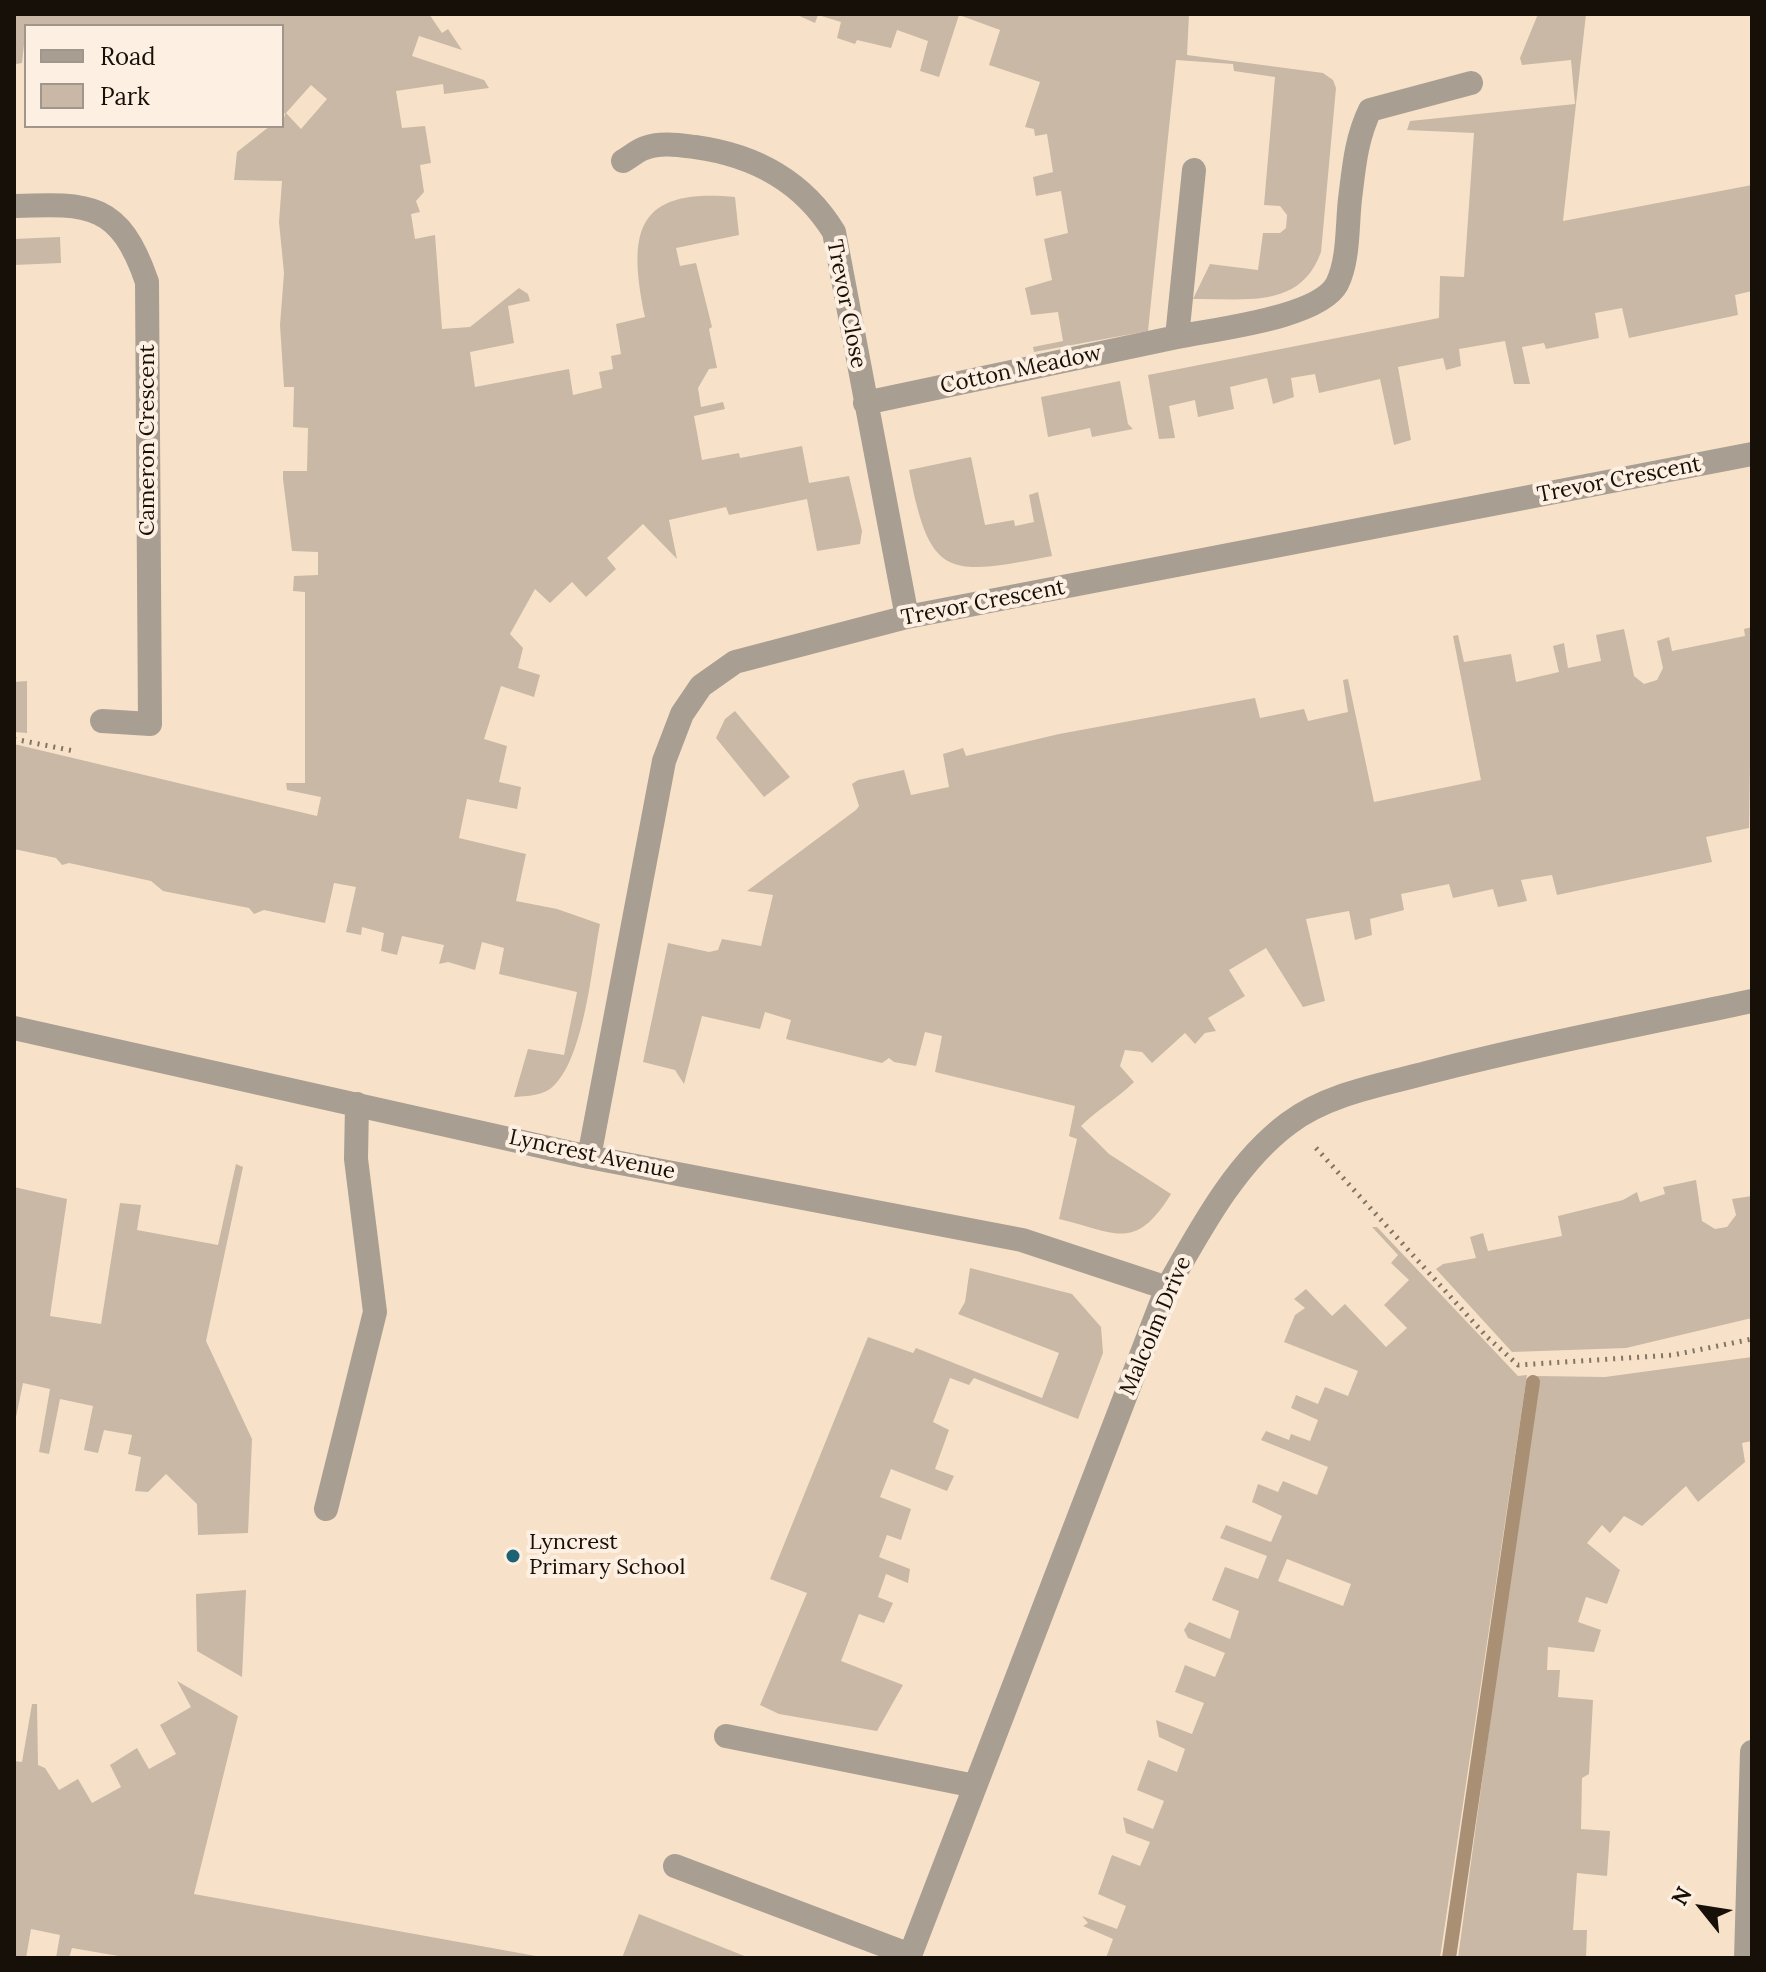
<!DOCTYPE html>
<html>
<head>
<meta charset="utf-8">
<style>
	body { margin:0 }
	#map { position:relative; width:1766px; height:1972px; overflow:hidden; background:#f7e2c9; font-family:Lora,serif }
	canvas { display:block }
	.frame { position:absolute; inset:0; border:16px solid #171008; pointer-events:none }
	.legend { position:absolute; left:24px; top:24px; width:260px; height:104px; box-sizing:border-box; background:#fdf0e2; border:2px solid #a1968b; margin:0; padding:10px 14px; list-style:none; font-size:24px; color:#171008 }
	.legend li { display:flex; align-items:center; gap:16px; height:40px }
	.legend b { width:40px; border:2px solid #a1968b }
	.north { position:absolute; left:1662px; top:1868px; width:80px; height:80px; -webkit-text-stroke:6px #fdf0e2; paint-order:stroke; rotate:300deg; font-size:22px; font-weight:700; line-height:32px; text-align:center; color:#171008 }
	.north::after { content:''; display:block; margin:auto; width:28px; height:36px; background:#171008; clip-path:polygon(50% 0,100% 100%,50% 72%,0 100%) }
</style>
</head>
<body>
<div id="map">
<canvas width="1766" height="1972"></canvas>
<div class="frame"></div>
<ul class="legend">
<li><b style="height:10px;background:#a99e92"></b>Road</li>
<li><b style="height:22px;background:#c8b8a5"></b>Park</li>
</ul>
<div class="north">N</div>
</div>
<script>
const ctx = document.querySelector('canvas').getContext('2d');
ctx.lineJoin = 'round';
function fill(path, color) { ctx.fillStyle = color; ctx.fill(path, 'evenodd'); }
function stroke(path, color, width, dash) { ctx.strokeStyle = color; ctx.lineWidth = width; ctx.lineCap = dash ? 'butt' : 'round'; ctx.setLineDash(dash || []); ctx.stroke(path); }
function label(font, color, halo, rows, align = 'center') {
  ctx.font = font + ' Lora,serif'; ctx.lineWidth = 8; ctx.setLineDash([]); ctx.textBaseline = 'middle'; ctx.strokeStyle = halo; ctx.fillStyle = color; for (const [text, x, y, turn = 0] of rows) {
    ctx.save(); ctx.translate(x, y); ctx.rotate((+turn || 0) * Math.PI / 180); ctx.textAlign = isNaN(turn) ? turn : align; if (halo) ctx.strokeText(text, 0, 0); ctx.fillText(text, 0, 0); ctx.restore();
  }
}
const green = new Path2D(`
	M 14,14 L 429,14 L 442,33 L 448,29 L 462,50 L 419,36 L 412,56 L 484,80 L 489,88 L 444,94 L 443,84 L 396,91 L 402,128 L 425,126 L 431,163 L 420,165 L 424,192 L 416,201 L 420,212 L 411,214 L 415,239 L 435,235 L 442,329 L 470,327 L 519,288 L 528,294 L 530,301 L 508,306 L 514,343 L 470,352 L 475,387 L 569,369 L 573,395 L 602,388 L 599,372 L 613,369 L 611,356 L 621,354 L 616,324 L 645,317 C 627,231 636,188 735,197 L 739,235 L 676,248 L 680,266 L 696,263 L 712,327 L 709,329 L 717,368 L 709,369 L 698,388 L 701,407 L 723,402 L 725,409 L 694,416 L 702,460 L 739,453 L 740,458 L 802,446 L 809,483 L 849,476 L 862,531 L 860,544 L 817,551 L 807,499 L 729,515 L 726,507 L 669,520 L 677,559 L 643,524 L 607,558 L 616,569 L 586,597 L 572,582 L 550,603 L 535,589 L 510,634 L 523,648 L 518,668 L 540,675 L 534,697 L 501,686 L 484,739 L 507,746 L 499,782 L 521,787 L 517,809 L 467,799 L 459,838 L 526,854 L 516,901 L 557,909 L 600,924 C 592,964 584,1064 550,1089 C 540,1096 526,1096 514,1097 L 528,1049 L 564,1055 L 577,992 L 499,974 L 504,948 L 482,942 L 475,970 L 448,962 L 439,964 L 444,945 L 402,936 L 397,955 L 381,951 L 384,933 L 362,927 L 361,935 L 346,932 L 356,887 L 334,883 L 325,923 L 264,910 L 254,914 L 249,908 L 163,891 L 151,881 L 69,863 L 62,865 L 56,858 L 14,849 L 14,744 L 317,816 L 321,797 L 287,790 L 286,783 L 305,783 L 305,592 L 293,591 L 294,576 L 318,575 L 318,552 L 292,551 L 283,479 L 283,471 L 307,471 L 308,428 L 293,427 L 294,387 L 284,387 L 280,325 L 284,273 L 279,222 L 282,181 L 234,180 L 237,152 L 270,126 L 282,126 L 285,114 L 282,110 L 282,26 L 26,26 L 22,63 L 16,64 ZM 311,85 L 327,99 L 301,129 L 286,113 Z
	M 795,14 L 1189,14 L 1187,55 L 1323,73 L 1333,80 L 1336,88 L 1321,252 C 1300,310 1245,298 1193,299 L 1210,264 L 1258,270 L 1263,233 L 1280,233 L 1286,228 L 1287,215 L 1280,206 L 1264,205 L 1275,77 L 1234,71 L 1233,64 L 1176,60 L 1148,331 L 1034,352 L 1033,347 L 1063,341 L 1058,312 L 1031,315 L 1025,288 L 1052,280 L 1044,239 L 1068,233 L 1061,191 L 1036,196 L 1033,177 L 1053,172 L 1047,134 L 1035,136 L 1034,129 L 1025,127 L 1040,82 L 989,65 L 1000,30 L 959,15 L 939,77 L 920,71 L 928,41 L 897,30 L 891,48 L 857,40 L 855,44 L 837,38 L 841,22 L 818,15 L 815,23 Z
	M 1538,14 L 1586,14 L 1563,221 L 1752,185 L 1752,291 L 1735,295 L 1738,315 L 1629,338 L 1622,308 L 1595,313 L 1599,338 L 1546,349 L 1544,343 L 1522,347 L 1530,384 L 1514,384 L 1505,341 L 1459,349 L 1461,366 L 1446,370 L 1443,358 L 1398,367 L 1411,440 L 1394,445 L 1380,379 L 1319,393 L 1315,374 L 1291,378 L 1294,397 L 1273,404 L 1267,378 L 1230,387 L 1234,409 L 1198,417 L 1195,400 L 1169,406 L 1175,438 L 1159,439 L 1148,375 L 1439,318 L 1440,276 L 1464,277 L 1474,133 L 1407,130 L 1410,121 L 1575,104 L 1571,60 L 1522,65 L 1520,58 Z
	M 60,237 L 61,263 L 14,265 L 14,239 Z
	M 1120,381 L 1128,424 L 1133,429 L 1092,437 L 1090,428 L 1048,437 L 1041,397 Z
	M 971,457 L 985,525 L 1014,520 L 1015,526 L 1034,522 L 1029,495 L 1038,492 L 1052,556 C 948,576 930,580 909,470 Z
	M 1752,627 L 1749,828 L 1706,837 L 1712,862 L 1557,895 L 1552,875 L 1521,880 L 1527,901 L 1498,907 L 1493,889 L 1453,898 L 1449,884 L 1401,894 L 1404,910 L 1370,919 L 1372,935 L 1355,940 L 1349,911 L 1306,919 L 1325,1001 L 1303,1007 L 1266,948 L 1229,970 L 1245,996 L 1208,1018 L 1216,1031 L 1205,1033 L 1195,1044 L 1185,1033 L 1152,1063 L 1142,1052 L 1125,1050 L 1120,1066 L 1134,1082 C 1117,1099 1099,1108 1081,1126 L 1109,1154 L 1171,1194 C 1135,1252 1117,1233 1059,1219 L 1077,1139 L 1069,1136 L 1075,1106 L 935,1072 L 942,1036 L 925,1032 L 916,1066 L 894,1062 L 889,1058 L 882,1063 L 786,1039 L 791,1020 L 765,1012 L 760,1029 L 702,1016 L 684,1084 L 675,1070 L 643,1062 L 668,943 L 709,952 L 718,950 L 722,939 L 761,946 L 773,895 L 747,891 L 856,810 L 859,806 L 852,784 L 858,780 L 904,770 L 911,795 L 949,787 L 943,754 L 963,748 L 966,756 L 1059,734 L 1255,698 L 1260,718 L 1304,709 L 1308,721 L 1348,712 L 1343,680 L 1348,679 L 1374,802 L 1481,780 L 1453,636 L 1458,635 L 1464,662 L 1511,654 L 1516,682 L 1559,672 L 1553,646 L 1564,643 L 1568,668 L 1601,661 L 1596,635 L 1624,629 L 1634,676 L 1644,684 L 1657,680 L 1663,668 L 1657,641 L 1669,637 L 1672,651 L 1745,636 L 1744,629 Z
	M 27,681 L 27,733 L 14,732 L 14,682 Z
	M 735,711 L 790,777 L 764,797 L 716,738 L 725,719 Z
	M 236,1164 L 243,1167 L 206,1341 L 252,1439 L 248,1533 L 198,1535 L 197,1504 L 166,1474 L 148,1492 L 135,1491 L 141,1457 L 128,1454 L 132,1435 L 104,1430 L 98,1453 L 84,1450 L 93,1406 L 60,1399 L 49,1454 L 39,1452 L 50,1389 L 23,1383 L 14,1427 L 14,1187 L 67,1199 L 50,1316 L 101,1324 L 120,1203 L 141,1205 L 137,1230 L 218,1245 Z
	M 1696,1180 L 1702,1221 L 1715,1229 L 1727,1227 L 1736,1215 L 1732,1199 L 1752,1196 L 1752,1318 L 1626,1348 L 1512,1352 L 1436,1269 L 1443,1264 L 1476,1258 L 1470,1237 L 1483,1233 L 1488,1251 L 1562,1236 L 1558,1216 L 1623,1200 L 1637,1192 L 1640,1202 L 1665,1194 L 1663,1187 Z
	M 1372,1227 L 1377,1227 L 1518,1376 L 1527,1375 L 1440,1958 L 1106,1958 L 1113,1939 L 1083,1926 L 1088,1923 L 1082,1916 L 1117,1929 L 1126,1906 L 1098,1894 L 1112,1855 L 1140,1866 L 1150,1842 L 1126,1833 L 1123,1817 L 1153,1829 L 1164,1801 L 1137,1790 L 1148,1760 L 1177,1772 L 1185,1749 L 1159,1737 L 1156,1720 L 1192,1734 L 1204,1703 L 1175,1692 L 1185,1665 L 1215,1677 L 1225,1653 L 1188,1638 L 1184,1630 L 1189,1622 L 1230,1639 L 1239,1611 L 1212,1600 L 1225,1567 L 1258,1579 L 1267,1556 L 1220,1538 L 1226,1525 L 1271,1542 L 1282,1516 L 1252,1502 L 1258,1484 L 1278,1492 L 1283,1481 L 1317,1495 L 1328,1467 L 1261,1440 L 1266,1431 L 1289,1440 L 1291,1434 L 1310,1441 L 1318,1420 L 1291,1408 L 1296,1395 L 1318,1404 L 1325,1387 L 1348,1396 L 1358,1371 L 1284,1342 L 1295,1315 L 1305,1308 L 1294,1299 L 1306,1289 L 1332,1316 L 1345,1304 L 1386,1347 L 1407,1328 L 1384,1305 L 1409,1280 L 1391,1263 L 1398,1255 ZM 1287,1559 L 1351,1584 L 1343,1606 L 1278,1581 Z
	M 970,1268 L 1072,1294 L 1101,1327 L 1103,1353 L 1078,1419 L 974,1378 L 969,1385 L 950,1378 L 933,1422 L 949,1430 L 935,1469 L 954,1476 L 947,1491 L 891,1469 L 880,1497 L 911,1509 L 901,1540 L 887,1535 L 879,1557 L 910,1569 L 908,1583 L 886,1574 L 878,1597 L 893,1603 L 884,1623 L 859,1614 L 841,1661 L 903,1685 L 877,1731 L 779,1714 L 760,1705 L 807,1593 L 770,1579 L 868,1337 L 913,1353 L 916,1348 L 1042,1398 L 1059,1353 L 958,1314 L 965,1302 Z
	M 1752,1357 L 1752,1441 L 1742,1443 L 1745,1462 L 1698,1502 L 1686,1486 L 1642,1526 L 1624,1516 L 1610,1533 L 1602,1525 L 1587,1543 L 1620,1570 L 1607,1604 L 1586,1597 L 1578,1622 L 1601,1630 L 1594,1652 L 1548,1647 L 1547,1670 L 1560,1670 L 1558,1697 L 1593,1700 L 1589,1774 L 1582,1778 L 1581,1829 L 1610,1831 L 1607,1876 L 1577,1873 L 1573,1930 L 1587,1930 L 1586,1958 L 1458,1958 L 1537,1376 L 1605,1377 Z
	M 246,1590 L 246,1591 L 242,1677 L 197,1651 L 196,1594 Z
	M 177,1681 L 238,1716 L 194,1894 L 547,1958 L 130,1958 L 72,1948 L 69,1958 L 56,1958 L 60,1935 L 31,1929 L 26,1958 L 14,1958 L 14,1761 L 22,1762 L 32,1704 L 37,1704 L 38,1765 L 45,1768 L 59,1790 L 78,1779 L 92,1803 L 121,1787 L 110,1765 L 137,1748 L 149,1769 L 176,1754 L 160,1725 L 191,1707 Z
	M 639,1914 L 747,1957 L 747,1958 L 622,1958 Z`);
const stream = new Path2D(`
	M 1449,1958 L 1533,1382`);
const path = new Path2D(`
	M 14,739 L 74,751
	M 1316,1148 L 1486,1336 L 1518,1365 L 1673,1355 L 1752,1339`);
const minor = new Path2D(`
	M 623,161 C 630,157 638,150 645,148 C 660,142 679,145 695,147 C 754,155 802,180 834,232 L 907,617
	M 14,206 C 90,203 120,203 147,282 L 150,724 L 102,721
	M 1177,337 C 1214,329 1319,318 1337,284 C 1349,260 1347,225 1350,199 C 1354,167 1356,139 1370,110 L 1471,83
	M 865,403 L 1177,337 L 1194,170
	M 14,1028 L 589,1157 L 1022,1240 L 1167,1288
	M 589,1157 L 664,761 L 682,714 L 701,686 L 735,662 L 907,617 L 1752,454
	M 326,1509 L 375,1312 L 356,1159 L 357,1104
	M 726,1736 L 975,1786
	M 675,1866 L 910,1955
	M 909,1958 L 1167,1288 C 1200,1230 1235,1163 1289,1123 C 1327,1094 1381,1085 1426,1073 C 1534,1045 1643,1024 1752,1001
	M 1746,1958 L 1752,1752`);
const markers = [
	[513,1556,8,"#1c6273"]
];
const streetNames = [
	["Trevor Close",846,304,79],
	["Cotton Meadow",1021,370,-12],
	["Cameron Crescent",148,440,-90],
	["Trevor Crescent",1619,480,-11],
	["Trevor Crescent",983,603,-11],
	["Lyncrest Avenue",592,1155,12],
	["Malcolm Drive",1156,1326,-67]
];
const poiNames = [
	["Lyncrest",529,1543],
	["Primary School",529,1568]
];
fill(green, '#c8b8a5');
stroke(stream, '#a99074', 14);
stroke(path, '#827464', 5, [2, 6]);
stroke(minor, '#a99e92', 24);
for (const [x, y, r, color] of markers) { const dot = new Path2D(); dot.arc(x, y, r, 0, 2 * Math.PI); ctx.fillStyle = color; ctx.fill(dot); stroke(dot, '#fdf0e2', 3); }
label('22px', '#171008', '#fdf0e2', streetNames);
label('22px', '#171008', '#fdf0e2', poiNames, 'left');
</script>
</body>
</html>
